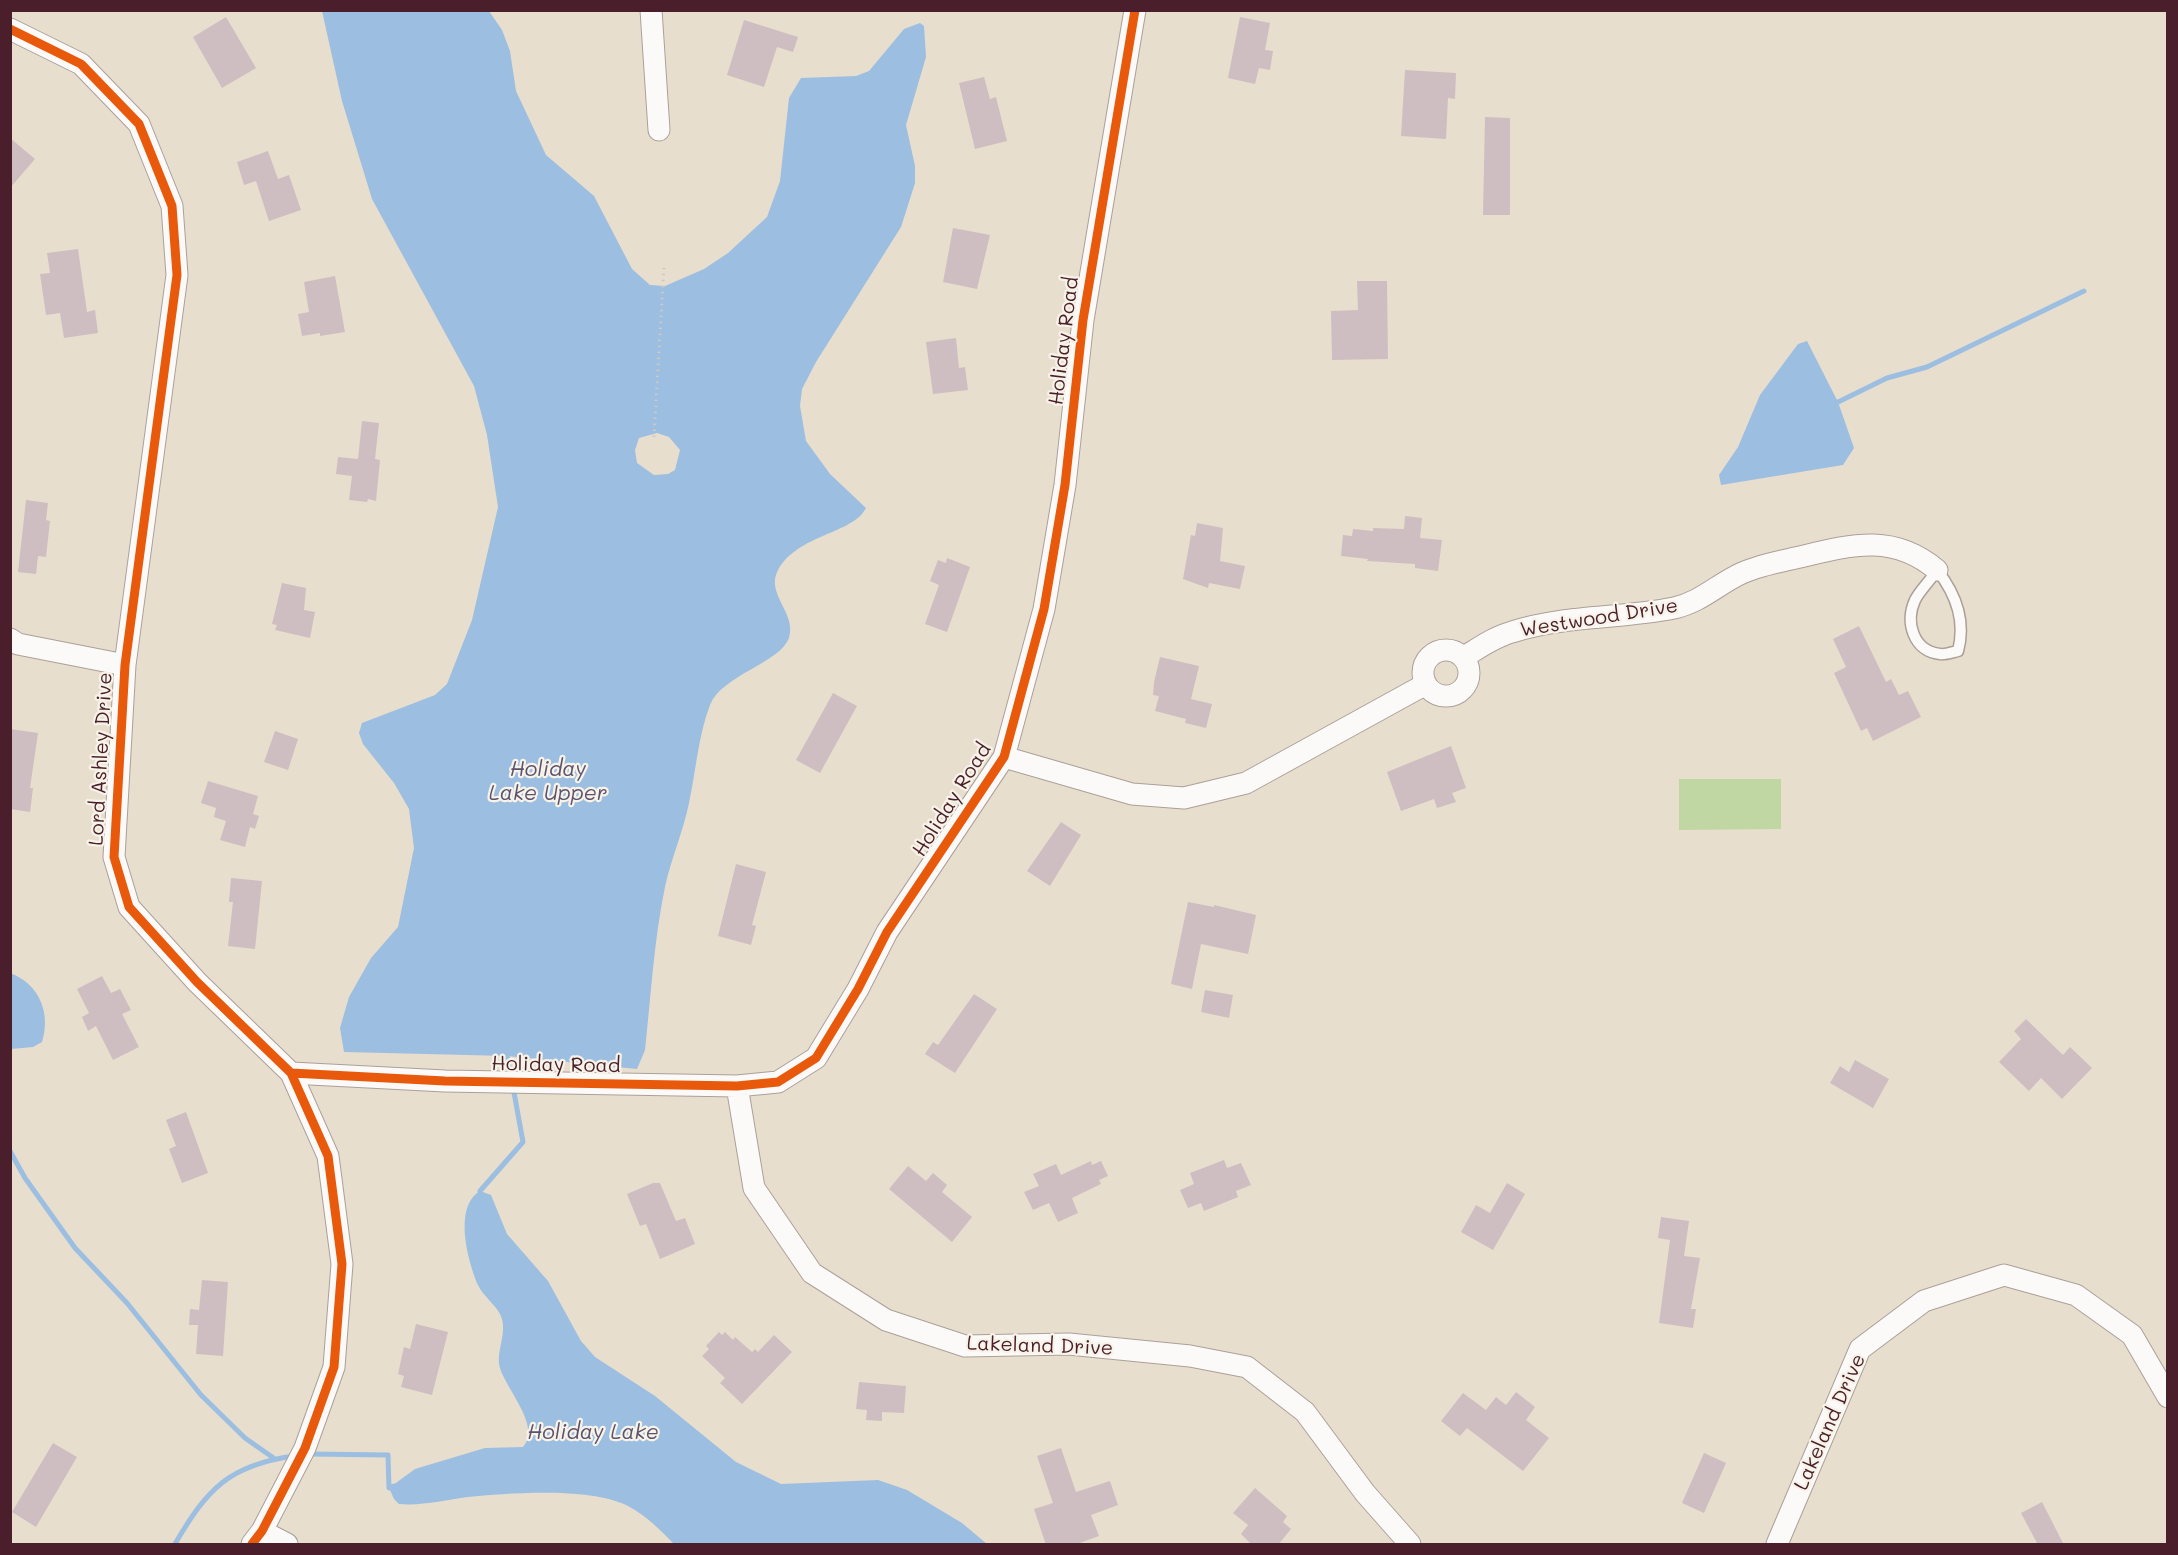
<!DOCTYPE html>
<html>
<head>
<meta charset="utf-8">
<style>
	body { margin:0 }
	#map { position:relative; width:2178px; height:1555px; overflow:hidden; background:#e8dece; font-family:Mali,sans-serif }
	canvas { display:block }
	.frame { position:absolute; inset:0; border:12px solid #4a1f2b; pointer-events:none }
</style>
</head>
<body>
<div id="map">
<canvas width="2178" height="1555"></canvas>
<div class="frame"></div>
</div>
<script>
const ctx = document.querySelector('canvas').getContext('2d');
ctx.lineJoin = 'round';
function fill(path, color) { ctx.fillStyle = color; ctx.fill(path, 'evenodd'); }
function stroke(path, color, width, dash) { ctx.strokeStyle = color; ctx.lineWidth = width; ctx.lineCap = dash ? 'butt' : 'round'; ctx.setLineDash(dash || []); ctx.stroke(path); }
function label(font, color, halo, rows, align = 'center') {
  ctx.font = font + ' Mali,sans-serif'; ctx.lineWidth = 4.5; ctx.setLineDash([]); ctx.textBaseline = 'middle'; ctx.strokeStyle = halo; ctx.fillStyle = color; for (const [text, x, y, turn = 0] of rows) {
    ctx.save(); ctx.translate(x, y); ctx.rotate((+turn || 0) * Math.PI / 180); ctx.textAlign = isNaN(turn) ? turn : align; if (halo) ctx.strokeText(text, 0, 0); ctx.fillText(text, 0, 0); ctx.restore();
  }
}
const green = new Path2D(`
	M 1679,779 L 1781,779 L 1781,829 L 1679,830 Z`);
const water = new Path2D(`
	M 322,11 L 489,11 L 502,30 L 510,51 L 516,91 L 546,155 L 594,196 L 632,269 L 650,285 L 665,286 L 704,269 L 728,253 L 767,217 L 780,181 L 789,98 L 801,78 L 856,76 L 869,71 L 904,29 L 920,23 L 924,26 L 926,57 L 906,125 L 915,166 L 915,183 L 901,227 L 816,362 L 802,389 L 800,406 L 806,441 L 830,474 L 866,508 C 853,534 798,534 778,570 C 765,594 797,613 789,638 C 780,663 722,675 710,705 C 698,736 696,771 689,803 C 683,832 671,859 665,887 C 654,940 651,995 645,1050 L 637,1069 L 507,1056 L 344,1052 L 340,1028 L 349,997 L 371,958 L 398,927 L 414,848 L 409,809 L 394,783 L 363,744 L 359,733 L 362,723 L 435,695 L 447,684 L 472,620 L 498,507 L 487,435 L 474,386 L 372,199 L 342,101 ZM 657,433 L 669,437 L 680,450 L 675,470 L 668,474 L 654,475 L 637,463 L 635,450 L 639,438 Z
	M 1807,341 L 1838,402 L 1854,448 L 1843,465 L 1721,485 L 1719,475 L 1738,447 L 1760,395 L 1798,344 Z
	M 10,973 C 40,984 51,1014 42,1042 L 33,1047 L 11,1049 Z
	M 480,1191 L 491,1195 L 507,1234 L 548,1281 L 581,1341 L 595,1357 L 655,1396 L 736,1462 L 781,1484 L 878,1480 L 907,1490 L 962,1523 L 987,1544 L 674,1544 C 660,1530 647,1516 628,1506 C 590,1487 510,1493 468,1497 C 445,1500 422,1506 399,1504 L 394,1499 L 389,1488 L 415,1469 L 485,1448 L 523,1447 C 542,1427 506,1389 500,1368 C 495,1351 509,1332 500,1314 C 494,1303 483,1296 478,1285 C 468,1261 453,1207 480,1191 Z`);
const stream = new Path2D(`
	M 1832,405 L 1887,378 L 1927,367 L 2084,291
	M 510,1049 L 507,1056 L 511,1078
	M 10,1151 L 25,1178 L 75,1248 L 127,1303 L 201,1395 L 245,1438 L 275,1459
	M 481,1196 L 480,1191 L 523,1142 L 513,1087
	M 309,1454 L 388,1455 L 389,1488 L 394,1486
	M 175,1544 C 207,1489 229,1465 294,1456`);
const building = new Path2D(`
	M 226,17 L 256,68 L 222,88 L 193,37 Z
	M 1240,17 L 1270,23 L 1265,50 L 1273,51 L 1270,70 L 1259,68 L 1255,84 L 1228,78 Z
	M 744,20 L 798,37 L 793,52 L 777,47 L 764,87 L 727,75 Z
	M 1405,70 L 1456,73 L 1455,99 L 1448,98 L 1446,139 L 1401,136 Z
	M 984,77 L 990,99 L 996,97 L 1007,141 L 975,149 L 959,83 Z
	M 1485,117 L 1510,118 L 1510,215 L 1483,215 Z
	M 10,138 L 35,159 L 10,188 Z
	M 268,151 L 278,179 L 289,175 L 301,210 L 269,221 L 256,181 L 244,185 L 237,162 Z
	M 953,228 L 990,235 L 977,289 L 943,282 Z
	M 78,249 L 87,312 L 95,310 L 98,333 L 64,338 L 60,313 L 46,315 L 40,274 L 50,273 L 47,253 Z
	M 335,276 L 345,332 L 320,336 L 320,333 L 302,336 L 298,314 L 309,312 L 304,282 Z
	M 1357,281 L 1387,281 L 1388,359 L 1332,360 L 1331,311 L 1358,310 Z
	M 956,338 L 959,368 L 965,367 L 968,390 L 933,394 L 926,342 Z
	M 362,421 L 379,423 L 375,459 L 380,460 L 376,501 L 368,499 L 367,502 L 349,500 L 352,476 L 336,474 L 338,457 L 358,459 Z
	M 26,500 L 48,503 L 46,520 L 50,521 L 46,557 L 38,556 L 36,574 L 18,572 Z
	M 1405,516 L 1422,518 L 1420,538 L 1442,540 L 1438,571 L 1415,568 L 1415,564 L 1367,561 L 1368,559 L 1341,556 L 1343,535 L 1352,536 L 1353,529 L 1373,531 L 1373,528 L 1404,529 Z
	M 1197,523 L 1223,528 L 1220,561 L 1245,566 L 1240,589 L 1209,583 L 1208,588 L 1183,579 L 1191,535 L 1195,536 Z
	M 947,558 L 970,567 L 947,632 L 925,624 L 939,585 L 930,581 L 938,560 L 946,563 Z
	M 282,583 L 306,588 L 304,610 L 315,612 L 310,638 L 275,630 L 277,625 L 272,624 Z
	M 1859,626 L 1886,682 L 1891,679 L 1899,695 L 1908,691 L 1921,717 L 1873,741 L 1867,728 L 1861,731 L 1834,673 L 1846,667 L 1833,639 Z
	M 1160,657 L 1199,666 L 1191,699 L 1212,704 L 1206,728 L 1185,723 L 1186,719 L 1155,711 L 1159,696 L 1153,695 L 1154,682 Z
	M 833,693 L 857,706 L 820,773 L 796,760 Z
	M 10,729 L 38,733 L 30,788 L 33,788 L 30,812 L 10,809 Z
	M 275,731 L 298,739 L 288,770 L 264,762 Z
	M 1451,746 L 1466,788 L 1452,793 L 1456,802 L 1437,808 L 1434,799 L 1401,811 L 1387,772 Z
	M 208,781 L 258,796 L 253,814 L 259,816 L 255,829 L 250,827 L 245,847 L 220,840 L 226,821 L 214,817 L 216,808 L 201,803 Z
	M 1061,822 L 1081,835 L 1050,886 L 1027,871 Z
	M 736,864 L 766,872 L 752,925 L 756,926 L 751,945 L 718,936 Z
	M 231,878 L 262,881 L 255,949 L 228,946 L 233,902 L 229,902 Z
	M 1188,902 L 1214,907 L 1214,905 L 1256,915 L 1248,954 L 1201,944 L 1192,989 L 1171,984 Z
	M 102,976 L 111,993 L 120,989 L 131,1010 L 122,1014 L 139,1047 L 113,1060 L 96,1026 L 88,1031 L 82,1017 L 89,1013 L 77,989 Z
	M 1205,990 L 1233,995 L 1229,1018 L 1201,1012 Z
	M 974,994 L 997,1009 L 955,1073 L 925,1054 L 933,1042 L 938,1045 Z
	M 2026,1019 L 2063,1055 L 2070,1047 L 2092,1068 L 2062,1099 L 2041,1078 L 2029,1091 L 1999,1062 L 2021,1039 L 2014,1031 Z
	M 1855,1060 L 1889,1079 L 1873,1108 L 1830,1083 L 1840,1066 L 1849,1072 Z
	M 186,1112 L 208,1173 L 182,1183 L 169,1149 L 176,1146 L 166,1120 Z
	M 1224,1160 L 1227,1168 L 1241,1163 L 1251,1185 L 1236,1191 L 1238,1197 L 1204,1211 L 1201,1203 L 1188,1208 L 1180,1190 L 1194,1184 L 1190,1173 Z
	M 1091,1161 L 1092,1165 L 1101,1161 L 1108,1176 L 1099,1180 L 1101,1184 L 1072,1198 L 1078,1213 L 1058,1222 L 1049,1203 L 1033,1210 L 1024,1192 L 1039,1186 L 1033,1174 L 1056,1164 L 1061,1175 Z
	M 908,1166 L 926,1181 L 933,1173 L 947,1185 L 942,1192 L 972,1217 L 952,1242 L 889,1189 Z
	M 653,1183 L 660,1183 L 676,1221 L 685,1218 L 695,1244 L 660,1259 L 646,1224 L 640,1226 L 627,1194 Z
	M 1507,1183 L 1525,1194 L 1493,1250 L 1461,1232 L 1476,1205 L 1490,1213 Z
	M 1661,1217 L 1689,1221 L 1684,1256 L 1700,1258 L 1691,1309 L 1696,1309 L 1693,1328 L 1659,1323 L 1670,1240 L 1658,1238 Z
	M 202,1280 L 228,1282 L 223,1356 L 196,1354 L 198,1325 L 189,1325 L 190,1309 L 199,1310 Z
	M 416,1324 L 448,1332 L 432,1395 L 401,1387 L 404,1376 L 398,1374 L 404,1347 L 410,1349 Z
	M 719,1332 L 722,1335 L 725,1332 L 733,1340 L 735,1337 L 752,1352 L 755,1349 L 758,1352 L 774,1335 L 792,1352 L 742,1404 L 720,1383 L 725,1378 L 702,1356 L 709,1349 L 706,1346 Z
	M 859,1382 L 906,1386 L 904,1413 L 882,1412 L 882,1421 L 866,1420 L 867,1410 L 856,1409 Z
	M 1516,1392 L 1535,1407 L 1526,1420 L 1549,1438 L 1523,1471 L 1467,1428 L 1460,1436 L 1441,1421 L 1463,1393 L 1486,1410 L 1496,1397 L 1506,1405 Z
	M 53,1443 L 77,1457 L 36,1527 L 12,1512 Z
	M 1061,1448 L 1076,1492 L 1110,1481 L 1118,1505 L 1091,1515 L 1099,1536 L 1074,1545 L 1046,1545 L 1034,1509 L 1053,1503 L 1037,1456 Z
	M 1704,1453 L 1726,1463 L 1704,1513 L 1682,1503 Z
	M 1255,1488 L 1287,1516 L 1283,1522 L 1291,1529 L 1278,1545 L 1252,1545 L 1241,1534 L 1248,1525 L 1233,1513 Z
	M 2042,1502 L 2064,1545 L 2038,1545 L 2021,1513 Z`);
const path = new Path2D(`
	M 654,437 L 664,266`);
const service = new Path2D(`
	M 1937,570 C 1956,594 1966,621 1958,651 C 1953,652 1945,655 1940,654 C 1913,651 1905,622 1915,600 C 1920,590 1931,580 1937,570 Z`);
const minor = new Path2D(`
	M 651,10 L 659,130
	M 10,29 L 81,64 L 139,124 L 172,206 L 177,275 L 125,665 L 114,857 L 129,907 L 197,982 L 291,1073 L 328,1156 L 342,1264 L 334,1367 L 305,1448 L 262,1531 L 252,1544
	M 10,639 L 18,644 L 125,665
	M1423 673a23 23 0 1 1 46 0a23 23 0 1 1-46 0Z
	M 1464,657 C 1479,648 1494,637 1512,632 C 1564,615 1620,619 1674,608 C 1701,602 1718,584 1742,573 C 1762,564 1783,561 1804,556 C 1854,544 1894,534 1937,570
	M 1004,757 L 1132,794 L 1184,798 L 1246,783 L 1426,684
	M 291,1073 L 445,1081 L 737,1086 L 778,1082 L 816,1058 L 858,989 L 887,932 L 1004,757 L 1044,609 L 1065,485 L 1083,320 L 1135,10
	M 737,1086 L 754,1188 L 812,1273 L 886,1320 L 965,1346 L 1069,1344 L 1190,1356 L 1247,1367 L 1305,1412 L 1365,1493 L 1410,1544
	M 262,1531 L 287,1544
	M 1777,1544 L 1860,1349 L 1924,1301 L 2004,1275 L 2076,1295 L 2132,1335 L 2168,1397`);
const cycleway = new Path2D(`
	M 10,29 L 81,64 L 139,124 L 172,206 L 177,275 L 125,665 L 114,857 L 129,907 L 197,982 L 291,1073 L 328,1156 L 342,1264 L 334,1367 L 305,1448 L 262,1531 L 252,1544
	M 291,1073 L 445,1081 L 737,1086 L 778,1082 L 816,1058 L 858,989 L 887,932 L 1004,757 L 1044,609 L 1065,485 L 1083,320 L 1135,10`);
const streetNames = [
	["Holiday Road",1064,341,-83],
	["Westwood Drive",1599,618,-9],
	["Lord Ashley Drive",101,759,-87],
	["Holiday Road",952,800,-58],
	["Holiday Road",556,1065,1],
	["Lakeland Drive",1040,1346,2],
	["Lakeland Drive",1830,1422,-66]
];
const waterNames = [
	["Holiday",548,770],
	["Lake Upper",548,794],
	["Holiday Lake",593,1433]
];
fill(green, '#c0d6a3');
fill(water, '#9cbee1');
stroke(stream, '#9cbee1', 5);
fill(building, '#cebec1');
stroke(service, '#aba099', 13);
stroke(minor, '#aba099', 23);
stroke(path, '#cec9c6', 3, [1.5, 4.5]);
stroke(service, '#fcfaf8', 10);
stroke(minor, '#fcfaf8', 21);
stroke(cycleway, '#e8590c', 9);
label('20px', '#4a1f2b', '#f7f3e8', streetNames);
label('italic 21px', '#5c526e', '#f7f3e8', waterNames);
</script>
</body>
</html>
